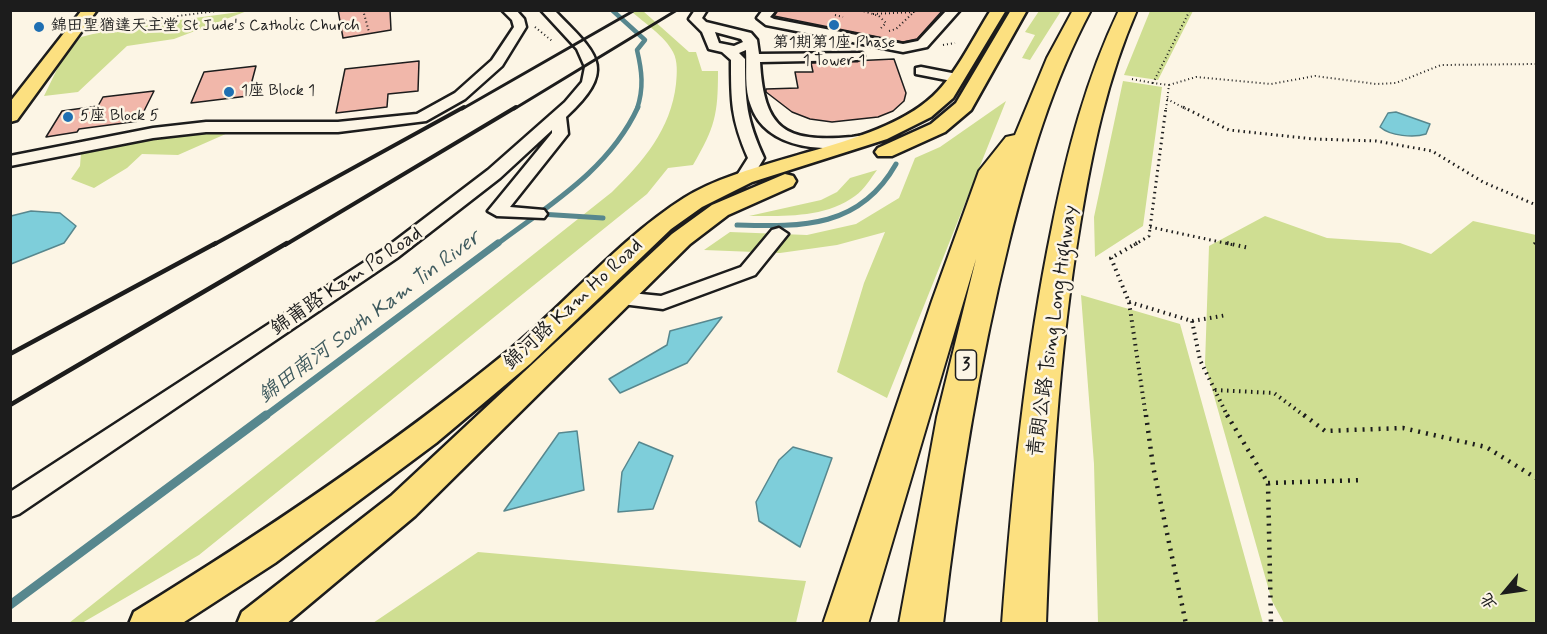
<!DOCTYPE html>
<html>
<head>
<meta charset="utf-8">
<style>
	body { margin:0 }
	#map { position:relative; width:1547px; height:634px; overflow:hidden; background:#fcf5e5; font-family:Mynerve,"LXGW WenKai TC",sans-serif }
	canvas { display:block }
	.frame { position:absolute; inset:0; border:12px solid #1c1c1c; pointer-events:none }
	.north { position:absolute; left:1475px; top:562px; width:60px; height:60px; -webkit-text-stroke:4px #fcf5e5; paint-order:stroke; rotate:241deg; font-size:16px; font-weight:700; line-height:24px; text-align:center; color:#1c1c1c }
	.north::after { content:''; display:block; margin:auto; width:21px; height:27px; background:#1c1c1c; clip-path:polygon(50% 0,100% 100%,50% 72%,0 100%) }
</style>
</head>
<body>
<div id="map">
<canvas width="1547" height="634"></canvas>
<div class="frame"></div>
<div class="north">北</div>
</div>
<script>
const ctx = document.querySelector('canvas').getContext('2d');
ctx.lineJoin = 'round';
function fill(path, color) { ctx.fillStyle = color; ctx.fill(path, 'evenodd'); }
function stroke(path, color, width, dash) { ctx.strokeStyle = color; ctx.lineWidth = width; ctx.lineCap = dash ? 'butt' : 'round'; ctx.setLineDash(dash || []); ctx.stroke(path); }
function label(font, color, halo, rows, align = 'center') {
  ctx.font = font + ' Mynerve,"LXGW WenKai TC",sans-serif'; ctx.lineWidth = 5; ctx.setLineDash([]); ctx.textBaseline = 'middle'; ctx.strokeStyle = halo; ctx.fillStyle = color; for (const [text, x, y, turn = 0] of rows) {
    ctx.save(); ctx.translate(x, y); ctx.rotate((+turn || 0) * Math.PI / 180); ctx.textAlign = isNaN(turn) ? turn : align; if (halo) ctx.strokeText(text, 0, 0); ctx.fillText(text, 0, 0); ctx.restore();
  }
}
const green = new Path2D(`
	M 247,11 L 174,39 L 127,46 L 78,92 L 44,96 L 62,59 L 81,37 L 121,27 L 126,32 L 142,25 Z
	M 631,11 L 643,11 L 689,52 L 696,52 L 702,71 L 718,71 C 718,115 715,127 693,165 L 668,168 L 647,194 L 199,555 L 82,623 L 69,623 L 612,192 C 643,162 671,129 676,84 C 677,74 678,61 673,52 C 665,36 644,23 631,11 Z
	M 1039,11 L 1061,11 L 1030,60 L 1022,58 L 1035,35 L 1025,32 Z
	M 1150,11 L 1193,11 L 1158,80 L 1124,75 Z
	M 1123,81 L 1162,87 L 1143,226 L 1095,257 L 1094,217 Z
	M 1006,101 L 887,398 L 837,372 L 864,283 L 885,232 L 837,245 L 780,253 L 704,250 L 730,232 L 807,235 L 856,224 L 899,198 L 915,158 L 940,147 Z
	M 237,129 L 178,155 L 142,154 L 127,168 L 94,188 L 71,179 L 80,166 L 81,153 L 122,142 Z
	M 877,170 C 871,178 864,190 855,196 C 825,218 785,216 749,216 L 821,200 L 837,192 L 850,178 Z
	M 1265,216 L 1327,238 L 1400,243 L 1431,254 L 1473,221 L 1536,235 L 1536,623 L 1284,623 L 1272,601 L 1205,364 L 1209,246 Z
	M 1081,295 L 1180,324 L 1263,623 L 1098,623 L 1094,464 Z
	M 478,552 L 806,581 L 796,623 L 373,623 Z`);
const water = new Path2D(`
	M 1396,112 L 1430,124 L 1426,134 C 1414,138 1390,136 1380,127 L 1388,113 Z
	M 31,211 L 60,213 L 76,226 L 64,243 L 11,264 L 11,216 Z
	M 722,317 L 687,363 L 620,393 L 609,379 L 667,345 L 670,331 Z
	M 577,431 L 584,490 L 504,511 L 559,433 Z
	M 639,442 L 673,456 L 653,509 L 618,512 L 622,472 Z
	M 793,447 L 832,458 L 800,547 L 759,521 L 756,502 L 779,460 Z`);
const streamFar3 = new Path2D(`
	M 612,10 L 645,40 L 637,50 C 642,71 644,88 637,109`);
const streamFar2 = new Path2D(`
	M 540,214 L 603,218
	M 737,225 C 803,227 860,228 896,164
	M 496,245 C 549,205 609,170 638,107`);
const streamFar1 = new Path2D(`
	M 264,417 L 498,243`);
const stream = new Path2D(`
	M 10,605 L 266,415`);
const building = new Path2D(`
	M 338,10 L 390,10 L 391,30 L 343,38 Z
	M 778,10 L 943,10 L 917,39 L 903,42 L 774,16 Z
	M 894,59 L 906,93 L 904,101 L 893,111 L 878,117 L 832,122 L 810,119 L 792,112 L 766,92 L 766,89 L 798,88 L 795,72 L 813,72 L 811,63 Z
	M 419,61 L 418,91 L 388,94 L 387,107 L 336,113 L 345,69 Z
	M 256,66 L 248,96 L 191,103 L 204,72 Z
	M 154,91 L 139,121 L 79,129 L 77,132 L 46,137 L 62,111 L 98,106 L 103,97 Z`);
const pathFar3 = new Path2D(`
	M 363,10 L 369,32
	M 860,10 L 879,16 L 886,23 L 881,28
	M 873,14 L 914,12
	M 835,15 L 843,17
	M 98,26 L 225,10
	M 535,27 L 552,41
	M 889,31 L 896,29 L 916,10
	M 943,45 L 955,43
	M 1132,79 L 1153,83
	M 1169,85 L 1196,77 L 1271,84 L 1315,76 L 1376,84 L 1396,83 L 1441,65 L 1536,64
	M 1167,99 L 1186,109
	M 1166,109 L 1169,85 L 1153,83 L 1190,10`);
const pathFar2 = new Path2D(`
	M 1183,107 L 1229,130 L 1314,139 L 1376,141 L 1432,151 L 1483,182 L 1536,205
	M 1150,227 L 1234,245
	M 1534,244 L 1536,242
	M 1134,245 L 1149,236 L 1166,107`);
const pathFar1 = new Path2D(`
	M 1137,243 L 1111,258 L 1129,302 L 1146,417
	M 1227,243 L 1249,248
	M 1129,302 L 1192,321 L 1227,315
	M 1192,321 L 1200,360 L 1228,417
	M 1215,390 L 1274,393 L 1306,417`);
const path = new Path2D(`
	M 1146,415 L 1153,466 L 1186,624
	M 1227,415 L 1268,483 L 1271,624
	M 1304,415 L 1325,431 L 1403,428 L 1486,447 L 1536,478
	M 1268,483 L 1362,480`);
const minor = new Path2D(`
	M 502,10 L 516,10 L 524,19 L 526,27 L 502,66 L 465,99 L 426,121 L 338,132 L 206,132 L 153,138 L 10,166 L 10,156 L 153,128 L 206,122 L 338,122 L 417,114 L 455,93 L 492,60 L 514,27 L 512,20 Z
	M 541,10 L 554,10 C 597,54 619,68 566,117 L 568,134 L 510,207 L 544,210 L 547,214 L 544,218 L 497,216 L 488,211 L 552,133 L 552,130 L 500,178 L 397,258 L 19,514 L 10,517 L 10,492 L 383,250 L 488,170 L 565,102 L 582,82 L 585,67 L 577,49 Z
	M 695,10 L 707,10 L 702,18 L 706,22 L 751,33 L 757,40 L 759,54 L 862,53 L 864,56 L 857,60 L 760,62 C 764,129 784,143 852,137 C 860,136 867,133 873,140 L 871,143 C 831,153 767,152 751,106 C 744,89 747,68 746,50 L 739,53 L 745,59 C 745,101 746,119 764,158 L 750,181 L 738,181 L 736,177 L 748,158 C 731,119 731,101 731,60 L 722,52 L 709,49 L 702,32 L 689,19 ZM 715,32 L 741,39 L 743,42 L 734,46 L 719,43 Z
	M 763,10 L 776,10 L 770,17 L 774,19 L 903,44 L 918,41 L 947,10 L 960,10 L 927,47 L 903,52 L 766,25 L 757,18 Z
	M 921,67 L 962,75 L 964,78 L 957,82 L 916,74 L 916,68 Z
	M 779,228 L 788,234 L 755,275 L 663,309 L 614,303 L 611,298 L 614,293 L 621,292 L 661,296 L 741,267 L 772,230 Z`);
const major = new Path2D(`
	M 82,10 L 97,10 L 17,120 L 10,122 L 10,102 Z
	M 991,10 L 1006,10 L 953,98 L 931,117 L 887,139 L 752,182 L 702,207 L 671,229 L 530,364 L 436,443 L 275,563 L 181,624 L 129,624 L 134,612 C 264,532 389,448 507,352 C 567,303 618,240 684,198 C 755,154 885,148 938,91 C 958,70 975,35 991,10 Z
	M 1011,10 L 1027,10 L 971,110 L 945,132 L 892,156 L 878,156 L 875,152 L 878,148 L 931,124 L 956,103 Z
	M 785,174 L 793,176 L 796,181 L 793,186 L 728,215 L 690,244 L 415,516 L 286,624 L 237,624 L 242,612 L 391,496 L 672,234 L 712,205 Z`);
const highway = new Path2D(`
	M 1073,10 L 1091,10 C 1052,83 1029,162 1009,242 C 978,367 958,495 943,624 L 899,624 L 937,417 L 976,259 L 868,624 L 823,624 L 932,301 L 979,171 L 1006,137 L 1015,135 L 1047,58 Z
	M 1119,10 L 1137,10 C 1107,79 1092,151 1080,225 C 1058,357 1051,490 1046,624 L 1002,624 C 1012,491 1025,358 1052,227 C 1067,152 1086,79 1119,10 Z`);
const railFar2 = new Path2D(`
	M 462,109 L 635,10
	M 514,109 L 677,10`);
const railFar1 = new Path2D(`
	M 213,245 L 464,107
	M 285,245 L 516,107`);
const rail = new Path2D(`
	M 10,354 L 216,243
	M 10,405 L 287,243`);
const markers = [
	[834,25,6,"#1f6fb2"],
	[39,27,6,"#1f6fb2"],
	[229,92,6,"#1f6fb2"],
	[68,117,6,"#1f6fb2"]
];
const farPoinames = [
	["錦田聖猶達天主堂 St Jude's Catholic Church",51,27],
	["第1期第1座 Phase",834,44,"center"],
	["1 Tower 1",834,62,"center"],
	["1座 Block 1",241,92],
	["5座 Block 5",80,117]
];
const shields = [
	[966,365,21]
];
const shieldNames = [
	["3",966,365]
];
const streetNames = [
	["錦莆路 Kam Po Road",347,282,-34],
	["錦河路 Kam Ho Road",574,305,-43],
	["青朗公路 Tsing Long Highway",1054,331,-82]
];
const waterNames = [
	["錦田南河 South Kam Tin River",370,318,-37]
];
fill(green, '#cfde92');
fill(water, '#7eceda');
stroke(water, '#57878e', 1.5);
stroke(streamFar3, '#57878e', 4.5);
stroke(streamFar2, '#57878e', 5);
stroke(streamFar1, '#57878e', 7);
stroke(stream, '#57878e', 9);
fill(building, '#f1b7aa');
stroke(building, '#1c1c1c', 1.5);
stroke(minor, '#1c1c1c', 5);
stroke(major, '#1c1c1c', 5);
stroke(highway, '#1c1c1c', 4);
stroke(pathFar3, '#1c1c1c', 2, [1, 3]);
stroke(pathFar2, '#1c1c1c', 3, [1.5, 4]);
stroke(pathFar1, '#1c1c1c', 4, [1.5, 4.5]);
stroke(path, '#1c1c1c', 4.5, [2, 6]);
fill(minor, '#fcf5e5');
fill(major, '#fce080');
fill(highway, '#fce080');
stroke(railFar2, '#1c1c1c', 3);
stroke(railFar1, '#1c1c1c', 4);
stroke(rail, '#1c1c1c', 4.5);
for (const [x, y, r, color] of markers) { const dot = new Path2D(); dot.arc(x, y, r, 0, 2 * Math.PI); ctx.fillStyle = color; ctx.fill(dot); stroke(dot, '#fcf5e5', 2); }
label('16px', '#1c1c1c', '#fcf5e5', farPoinames, 'left');
for (const [x, y, w] of shields) { const box = new Path2D(); box.roundRect(x - w / 2, y - 15, w, 30, 4.5); ctx.fillStyle = '#fcf5e5'; ctx.fill(box); stroke(box, '#1c1c1c', 1.5); }
label('bold 18px', '#1c1c1c', null, shieldNames);
label('20px', '#1c1c1c', '#fcf5e5', streetNames);
label('italic 21px', '#3e5a5e', '#fcf5e5', waterNames);
</script>
</body>
</html>
